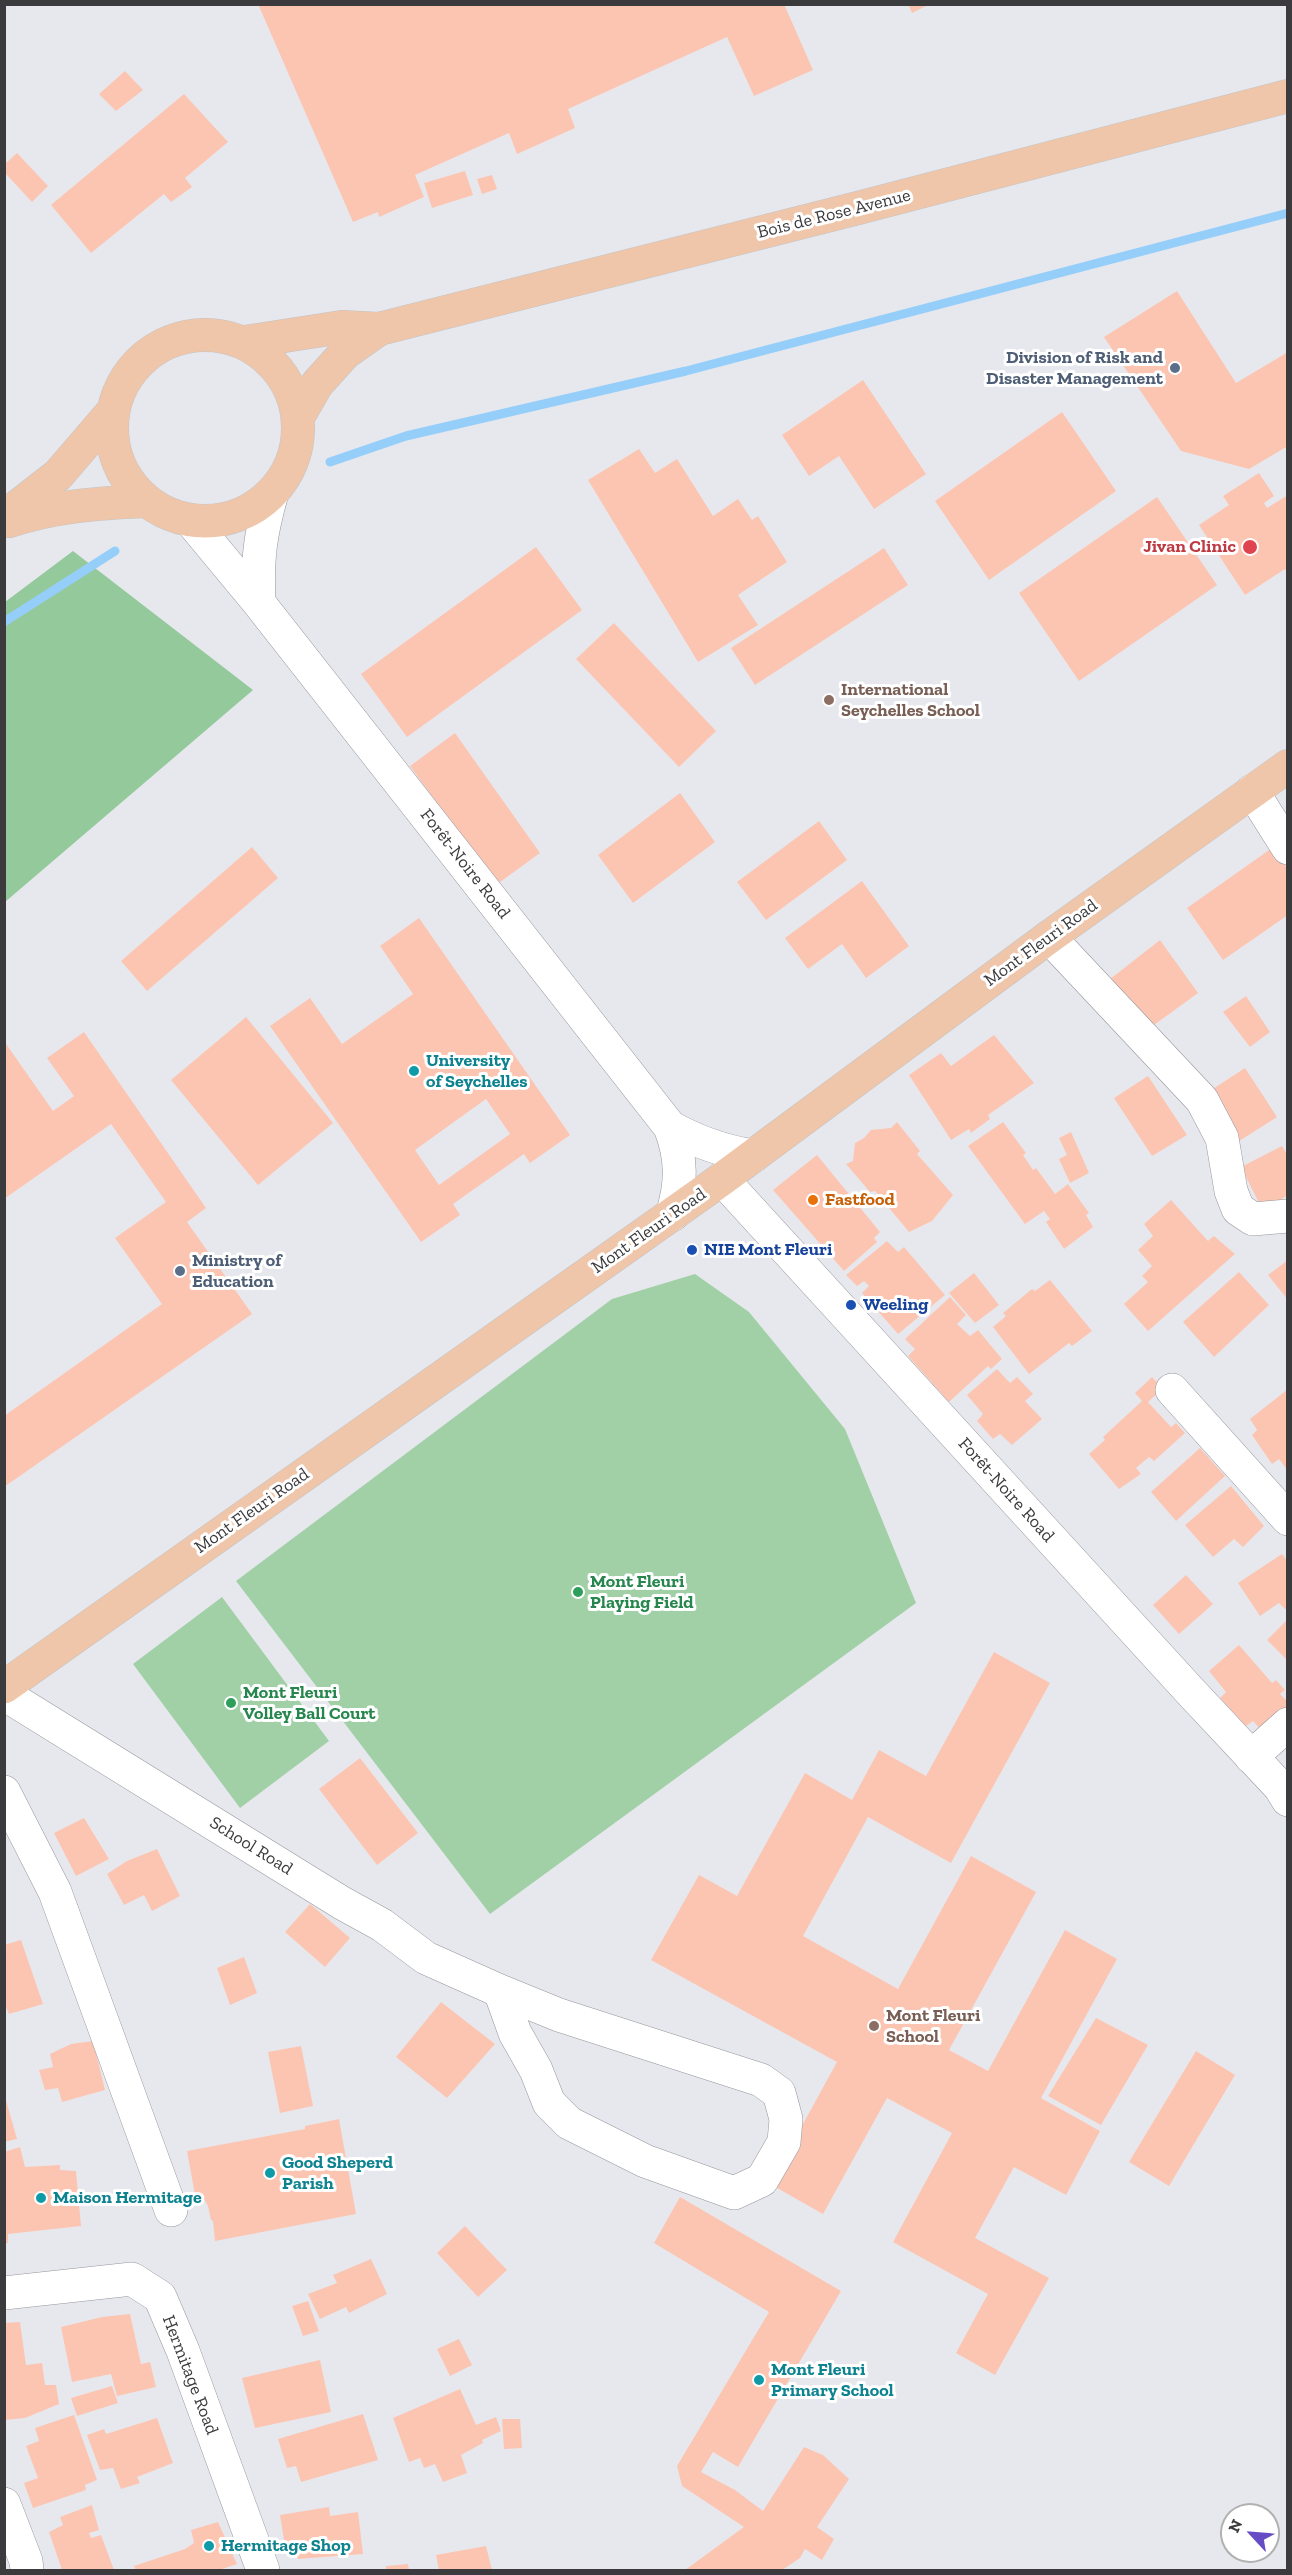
<!DOCTYPE html>
<html>
<head>
<meta charset="utf-8">
<style>
	body { margin:0 }
	#map { position:relative; width:1292px; height:2575px; overflow:hidden; background:#e7e8ee; font-family:"Zilla Slab",serif }
	canvas { display:block }
	.frame { position:absolute; inset:0; border:6px solid #3b3b3e; pointer-events:none }
	.north { position:absolute; left:1220px; top:2503px; width:60px; height:60px; box-sizing:border-box; background:#fff; border:2px solid #b1b1b2; border-radius:50%; rotate:296deg; font-size:16px; font-weight:700; line-height:24px; text-align:center; color:#3b3b3e }
	.north::after { content:''; display:block; margin:auto; width:21px; height:27px; background:#664dc6; clip-path:polygon(50% 0,100% 100%,50% 72%,0 100%) }
</style>
</head>
<body>
<div id="map">
<canvas width="1292" height="2575"></canvas>
<div class="frame"></div>
<div class="north">N</div>
</div>
<script>
const ctx = document.querySelector('canvas').getContext('2d');
ctx.lineJoin = 'round';
function fill(path, color) { ctx.fillStyle = color; ctx.fill(path, 'evenodd'); }
function stroke(path, color, width, dash) { ctx.strokeStyle = color; ctx.lineWidth = width; ctx.lineCap = dash ? 'butt' : 'round'; ctx.setLineDash(dash || []); ctx.stroke(path); }
function label(font, color, halo, rows, align = 'center') {
  ctx.font = font + ' "Zilla Slab",serif'; ctx.lineWidth = 6; ctx.setLineDash([]); ctx.textBaseline = 'middle'; ctx.strokeStyle = halo; ctx.fillStyle = color; for (const [text, x, y, turn = 0] of rows) {
    ctx.save(); ctx.translate(x, y); ctx.rotate((+turn || 0) * Math.PI / 180); ctx.textAlign = isNaN(turn) ? turn : align; if (halo) ctx.strokeText(text, 0, 0); ctx.fillText(text, 0, 0); ctx.restore();
  }
}
const green = new Path2D(`
	M 695,1274 L 749,1312 L 845,1429 L 916,1603 L 490,1914 L 236,1581 L 612,1299 Z
	M 222,1597 L 329,1741 L 240,1808 L 133,1664 Z`);
const forest = new Path2D(`
	M 73,551 L 253,690 L 5,902 L 5,602 Z`);
const stream = new Path2D(`
	M 330,462 L 406,436 L 686,371 L 1288,213
	M 4,622 L 115,551`);
const building = new Path2D(`
	M 258,4 L 784,4 L 813,70 L 754,96 L 727,37 L 568,109 L 575,128 L 517,154 L 509,133 L 415,175 L 424,197 L 379,217 L 378,212 L 353,222 Z
	M 908,4 L 930,4 L 912,13 Z
	M 125,71 L 143,90 L 116,111 L 99,94 Z
	M 184,94 L 228,142 L 185,178 L 192,187 L 171,202 L 164,194 L 91,253 L 51,205 Z
	M 17,153 L 48,186 L 32,202 L 6,174 L 6,163 Z
	M 465,171 L 473,195 L 432,208 L 424,183 Z
	M 492,175 L 497,189 L 482,194 L 477,179 Z
	M 1177,291 L 1236,383 L 1288,352 L 1288,446 L 1249,469 L 1181,451 L 1104,337 Z
	M 863,380 L 926,474 L 874,509 L 839,456 L 809,476 L 782,435 Z
	M 1062,412 L 1116,491 L 989,580 L 935,501 Z
	M 639,449 L 655,473 L 677,459 L 713,516 L 738,499 L 752,520 L 758,516 L 787,562 L 738,595 L 758,625 L 698,662 L 588,480 Z
	M 1259,473 L 1274,496 L 1264,503 L 1267,508 L 1288,495 L 1288,574 L 1285,569 L 1245,595 L 1199,525 L 1229,505 L 1223,496 Z
	M 1157,497 L 1217,585 L 1079,681 L 1019,593 Z
	M 536,547 L 582,610 L 407,737 L 361,674 Z
	M 884,548 L 908,585 L 755,685 L 731,648 Z
	M 614,623 L 716,731 L 679,767 L 576,659 Z
	M 455,733 L 540,853 L 496,885 L 410,766 Z
	M 680,793 L 715,842 L 633,903 L 598,855 Z
	M 819,821 L 847,860 L 766,920 L 737,882 Z
	M 252,847 L 278,878 L 147,991 L 121,961 Z
	M 1272,848 L 1288,869 L 1288,915 L 1223,960 L 1187,908 Z
	M 862,881 L 909,946 L 866,978 L 842,944 L 808,969 L 785,938 Z
	M 419,918 L 570,1135 L 530,1163 L 524,1154 L 453,1204 L 460,1215 L 421,1242 L 270,1026 L 310,998 L 342,1044 L 413,994 L 380,946 ZM 486,1099 L 510,1134 L 439,1185 L 415,1150 Z
	M 1160,940 L 1198,993 L 1143,1033 L 1105,983 Z
	M 1246,996 L 1270,1032 L 1250,1047 L 1223,1012 Z
	M 246,1017 L 333,1123 L 258,1185 L 171,1080 Z
	M 84,1032 L 206,1208 L 187,1222 L 252,1314 L 4,1487 L 4,1416 L 162,1304 L 115,1238 L 166,1202 L 111,1124 L 4,1199 L 4,1041 L 53,1111 L 74,1096 L 47,1058 Z
	M 994,1035 L 1034,1083 L 988,1115 L 990,1119 L 971,1133 L 969,1129 L 951,1140 L 909,1075 L 941,1053 L 951,1066 Z
	M 1245,1068 L 1277,1117 L 1233,1145 L 1202,1096 Z
	M 1148,1076 L 1187,1135 L 1152,1156 L 1114,1098 Z
	M 897,1122 L 920,1151 L 917,1154 L 953,1195 L 932,1221 L 909,1232 L 875,1191 L 870,1192 L 846,1164 L 853,1161 L 855,1143 L 864,1138 L 871,1130 L 891,1128 Z
	M 1003,1122 L 1026,1153 L 1023,1155 L 1033,1170 L 1036,1168 L 1055,1194 L 1068,1184 L 1089,1213 L 1086,1215 L 1093,1227 L 1064,1249 L 1046,1222 L 1050,1219 L 1044,1211 L 1025,1224 L 968,1146 Z
	M 1071,1132 L 1089,1173 L 1070,1183 L 1059,1159 L 1067,1155 L 1059,1138 Z
	M 1282,1146 L 1288,1156 L 1288,1195 L 1274,1204 L 1261,1207 L 1241,1167 Z
	M 817,1155 L 880,1232 L 874,1238 L 877,1242 L 844,1271 L 773,1190 Z
	M 1171,1200 L 1208,1241 L 1214,1236 L 1235,1254 L 1148,1331 L 1124,1304 L 1148,1282 L 1142,1276 L 1152,1266 L 1138,1250 L 1153,1236 L 1144,1224 Z
	M 887,1241 L 898,1252 L 904,1247 L 945,1295 L 898,1334 L 862,1293 L 869,1286 L 864,1281 L 857,1286 L 846,1275 Z
	M 1288,1260 L 1288,1300 L 1268,1275 Z
	M 1239,1272 L 1269,1305 L 1214,1357 L 1183,1322 Z
	M 974,1273 L 999,1305 L 975,1323 L 949,1293 Z
	M 1050,1280 L 1092,1331 L 1072,1346 L 1069,1343 L 1029,1374 L 993,1327 L 1006,1316 L 1003,1313 L 1032,1289 L 1035,1291 Z
	M 950,1297 L 966,1315 L 957,1324 L 970,1336 L 978,1330 L 1002,1359 L 991,1369 L 988,1366 L 949,1402 L 908,1356 L 915,1349 L 905,1339 Z
	M 997,1369 L 1010,1383 L 1017,1377 L 1033,1394 L 1025,1401 L 1042,1419 L 1012,1445 L 1000,1434 L 993,1439 L 977,1421 L 983,1414 L 967,1395 Z
	M 1152,1377 L 1163,1388 L 1148,1402 L 1171,1427 L 1176,1423 L 1185,1433 L 1154,1461 L 1149,1457 L 1136,1468 L 1141,1474 L 1119,1489 L 1089,1454 L 1105,1440 L 1103,1437 L 1142,1401 L 1135,1393 Z
	M 1288,1389 L 1288,1471 L 1279,1459 L 1272,1464 L 1252,1435 L 1257,1430 L 1250,1419 Z
	M 1200,1448 L 1225,1476 L 1176,1521 L 1151,1492 Z
	M 1231,1486 L 1264,1526 L 1243,1547 L 1234,1539 L 1213,1557 L 1185,1525 Z
	M 1282,1554 L 1288,1562 L 1288,1608 L 1285,1609 L 1279,1603 L 1260,1616 L 1238,1583 Z
	M 1186,1575 L 1213,1604 L 1179,1634 L 1153,1605 Z
	M 1288,1619 L 1288,1661 L 1267,1640 Z
	M 1239,1645 L 1272,1683 L 1276,1680 L 1285,1690 L 1280,1694 L 1288,1702 L 1288,1706 L 1262,1731 L 1253,1721 L 1246,1726 L 1220,1698 L 1226,1692 L 1209,1671 Z
	M 994,1652 L 1050,1683 L 951,1863 L 868,1817 L 803,1936 L 898,1989 L 971,1856 L 1036,1892 L 949,2050 L 988,2071 L 1065,1930 L 1117,1959 L 1041,2098 L 1100,2131 L 1066,2195 L 1014,2167 L 975,2238 L 1049,2278 L 995,2375 L 956,2353 L 988,2294 L 893,2242 L 952,2133 L 887,2098 L 823,2214 L 770,2184 L 837,2062 L 651,1960 L 699,1875 L 737,1896 L 805,1773 L 852,1800 L 879,1750 L 926,1776 Z
	M 360,1758 L 418,1833 L 377,1865 L 319,1789 Z
	M 84,1818 L 109,1859 L 76,1876 L 54,1833 Z
	M 157,1849 L 180,1896 L 152,1911 L 144,1895 L 124,1905 L 107,1874 L 127,1861 Z
	M 310,1904 L 350,1938 L 325,1967 L 285,1932 Z
	M 21,1940 L 43,2004 L 9,2014 L 4,2002 L 4,1945 Z
	M 244,1957 L 257,1993 L 230,2005 L 217,1968 Z
	M 441,2002 L 495,2044 L 447,2098 L 396,2057 Z
	M 1096,2018 L 1148,2045 L 1101,2125 L 1048,2096 Z
	M 93,2041 L 105,2090 L 62,2102 L 58,2088 L 45,2090 L 39,2070 L 53,2067 L 50,2054 L 71,2044 Z
	M 301,2046 L 313,2106 L 280,2113 L 268,2052 Z
	M 1196,2051 L 1235,2075 L 1169,2186 L 1129,2162 Z
	M 4,2093 L 17,2139 L 4,2142 Z
	M 339,2119 L 356,2214 L 215,2241 L 213,2221 L 211,2220 L 208,2206 L 202,2196 L 195,2195 L 187,2151 L 305,2129 L 305,2126 Z
	M 20,2147 L 25,2167 L 60,2165 L 60,2170 L 76,2171 L 81,2226 L 8,2234 L 8,2243 L 4,2243 L 4,2152 Z
	M 680,2197 L 841,2291 L 738,2467 L 713,2452 L 701,2472 L 735,2490 L 763,2511 L 804,2447 L 823,2455 L 849,2479 L 817,2527 L 834,2539 L 822,2560 L 805,2549 L 800,2558 L 782,2570 L 685,2570 L 744,2527 L 682,2486 L 677,2466 L 769,2312 L 654,2243 Z
	M 465,2226 L 507,2270 L 478,2297 L 437,2253 Z
	M 371,2259 L 387,2294 L 349,2313 L 346,2307 L 320,2319 L 308,2294 L 337,2283 L 333,2275 Z
	M 308,2301 L 319,2331 L 303,2336 L 292,2306 Z
	M 130,2314 L 141,2364 L 150,2362 L 156,2387 L 117,2396 L 111,2374 L 72,2382 L 61,2327 L 102,2317 Z
	M 20,2322 L 26,2365 L 42,2363 L 45,2385 L 56,2385 L 59,2404 L 25,2418 L 4,2420 L 4,2323 Z
	M 459,2339 L 472,2365 L 450,2376 L 437,2349 Z
	M 320,2360 L 331,2412 L 255,2428 L 242,2378 Z
	M 112,2386 L 118,2403 L 77,2416 L 71,2398 Z
	M 460,2389 L 476,2425 L 496,2417 L 501,2431 L 482,2440 L 483,2443 L 461,2455 L 467,2473 L 443,2482 L 435,2464 L 424,2468 L 420,2458 L 409,2462 L 393,2418 Z
	M 363,2414 L 378,2460 L 301,2482 L 296,2466 L 287,2468 L 278,2439 Z
	M 74,2415 L 97,2480 L 85,2485 L 86,2490 L 33,2508 L 24,2483 L 38,2478 L 26,2446 L 39,2441 L 35,2428 Z
	M 157,2418 L 173,2463 L 137,2477 L 140,2483 L 121,2489 L 113,2468 L 100,2470 L 87,2435 L 104,2429 L 106,2434 Z
	M 502,2419 L 520,2419 L 522,2448 L 504,2449 Z
	M 92,2505 L 99,2530 L 89,2533 L 91,2538 L 101,2535 L 114,2570 L 62,2570 L 49,2532 L 63,2525 L 60,2517 Z
	M 329,2507 L 330,2516 L 358,2512 L 363,2554 L 298,2559 L 296,2553 L 286,2553 L 280,2515 Z
	M 218,2522 L 237,2564 L 219,2570 L 136,2570 L 134,2566 L 185,2549 L 194,2543 L 191,2530 Z
	M 486,2546 L 492,2570 L 439,2570 L 436,2555 Z
	M 408,2564 L 409,2570 L 386,2570 L 386,2566 Z`);
const minor = new Path2D(`
	M 191,521 L 259,603 L 670,1127 C 682,1158 682,1183 672,1215
	M 259,603 C 257,559 260,535 272,493
	M 1252,791 L 1288,848
	M 1049,937 L 1202,1100 L 1222,1138 L 1231,1191 L 1238,1209 L 1253,1219 L 1288,1216
	M 670,1127 C 697,1142 722,1151 753,1156
	M 722,1179 L 1190,1691 L 1280,1787 L 1288,1800
	M 1172,1390 L 1288,1519
	M 4,1694 L 342,1903 L 382,1925 L 426,1958 L 500,1991 L 559,2015 L 761,2080 L 779,2093 L 786,2119 L 784,2142 L 762,2180 L 734,2193 L 645,2161 L 569,2123 L 549,2103 L 536,2070 L 515,2033 L 500,1991
	M 1251,1757 L 1288,1724
	M 4,1792 L 55,1892 L 171,2210
	M 4,2293 L 132,2279 L 160,2297 L 183,2351 L 263,2570
	M 4,2504 L 26,2561 L 27,2570`);
const major = new Path2D(`
	M112 428a93 93 0 1 1 186 0a93 93 0 1 1-186 0Z
	M 245,342 L 342,327 L 379,329 L 858,208 L 1288,96
	M 298,417 L 317,384 L 345,353 L 379,329
	M 4,517 L 58,475 L 113,411
	M 9,521 C 55,506 99,503 146,501
	M 4,1687 L 722,1179 L 1049,937 L 1288,766`);
const markers = [
	[1175,368,6,"#5c6f8a"],
	[1250,547,8,"#e0444e"],
	[829,700,6,"#8d6e63"],
	[414,1071,6,"#0f9aa8"],
	[813,1200,6,"#e8710a"],
	[692,1250,6,"#1a4fb4"],
	[180,1271,6,"#5c6f8a"],
	[851,1305,6,"#1a4fb4"],
	[578,1592,6,"#2e9e5b"],
	[231,1703,6,"#2e9e5b"],
	[874,2026,6,"#8d6e63"],
	[270,2173,6,"#0f9aa8"],
	[41,2198,6,"#0f9aa8"],
	[759,2380,6,"#0f9aa8"],
	[209,2546,6,"#0f9aa8"]
];
const streetNames = [
	["Bois de Rose Avenue",834,214,-14],
	["Forêt-Noire Road",465,864,52],
	["Mont Fleuri Road",1041,943,-36],
	["Mont Fleuri Road",649,1231,-35],
	["Forêt-Noire Road",1006,1490,48],
	["Mont Fleuri Road",252,1511,-35],
	["School Road",251,1846,32],
	["Hermitage Road",190,2375,69]
];
const serviceNames = [
	["Division of Risk and",1163,358],
	["Disaster Management",1163,379],
	["Ministry of",192,1261,"left"],
	["Education",192,1282,"left"]
];
const healthNames = [
	["Jivan Clinic",1236,547]
];
const educationNames = [
	["International",841,690],
	["Seychelles School",841,711],
	["Mont Fleuri",886,2016],
	["School",886,2037]
];
const cultureNames = [
	["University",426,1061],
	["of Seychelles",426,1082],
	["Good Sheperd",282,2163],
	["Parish",282,2184],
	["Maison Hermitage",53,2198],
	["Mont Fleuri",771,2370],
	["Primary School",771,2391],
	["Hermitage Shop",221,2546]
];
const foodNames = [
	["Fastfood",825,1200]
];
const transitNames = [
	["NIE Mont Fleuri",704,1250],
	["Weeling",863,1305]
];
const leisureNames = [
	["Mont Fleuri",590,1582],
	["Playing Field",590,1603],
	["Mont Fleuri",243,1693],
	["Volley Ball Court",243,1714]
];
fill(green, '#a1d0a7');
fill(forest, '#93c99b');
stroke(stream, '#96cefa', 9);
fill(building, '#fcc5b2');
stroke(minor, '#95969c', 34);
stroke(major, '#c4c4c5', 34);
stroke(minor, '#fff', 33);
stroke(major, '#efc6a9', 33);
for (const [x, y, r, color] of markers) { const dot = new Path2D(); dot.arc(x, y, r, 0, 2 * Math.PI); ctx.fillStyle = color; ctx.fill(dot); stroke(dot, '#fff', 2); }
label('18px', '#3b3b3e', '#fff', streetNames);
label('bold 18px', '#4e5e75', '#fff', serviceNames, 'right');
label('bold 18px', '#be3a42', '#fff', healthNames, 'right');
label('bold 18px', '#785e54', '#fff', educationNames, 'left');
label('bold 18px', '#0d838f', '#fff', cultureNames, 'left');
label('bold 18px', '#c56008', '#fff', foodNames, 'left');
label('bold 18px', '#164399', '#fff', transitNames, 'left');
label('bold 18px', '#27864d', '#fff', leisureNames, 'left');
</script>
</body>
</html>
